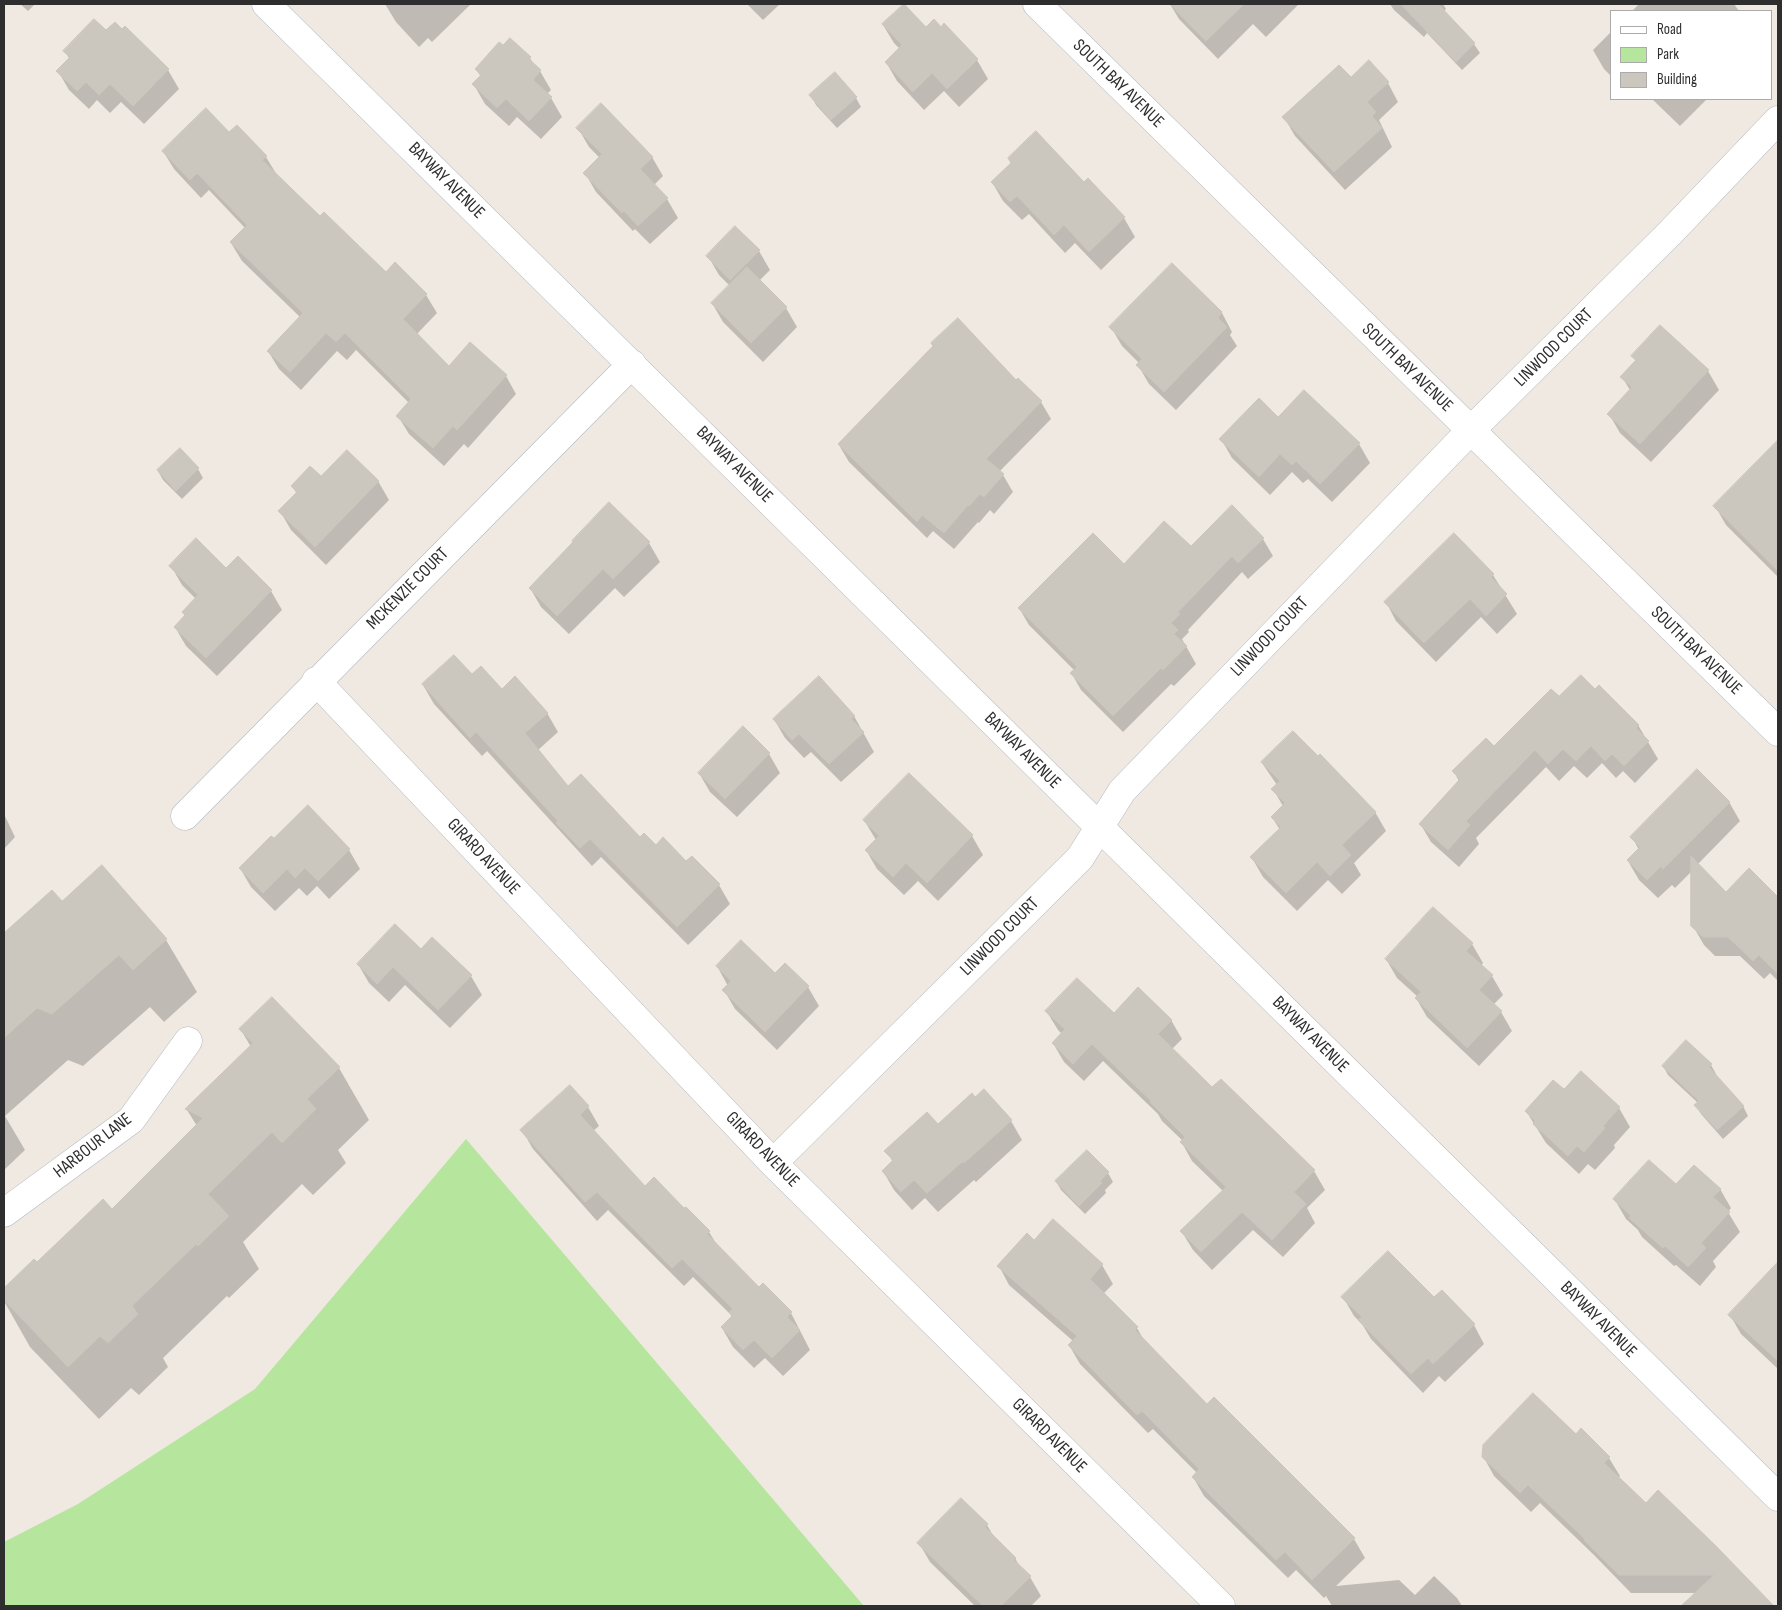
<!DOCTYPE html>
<html>
<head>
<meta charset="utf-8">
<style>
	body { margin:0 }
	#map { position:relative; width:1782px; height:1610px; overflow:hidden; background:#efe9e1; font-family:"Sofia Sans Condensed",sans-serif }
	canvas { display:block }
	.frame { position:absolute; inset:0; border:5px solid #2e2e2e; pointer-events:none }
	.legend { position:absolute; left:1610px; top:10px; width:162px; height:90px; box-sizing:border-box; background:#fff; border:1px solid #ababab; margin:0; padding:6px 9px; list-style:none; font-size:15px; color:#2e2e2e }
	.legend li { display:flex; align-items:center; gap:10px; height:25px }
	.legend b { width:25px; border:1px solid #ababab }
</style>
</head>
<body>
<div id="map">
<canvas width="1782" height="1610"></canvas>
<div class="frame"></div>
<ul class="legend">
<li><b style="height:6px;background:#fff"></b>Road</li>
<li><b style="height:14px;background:#b6e59e"></b>Park</li>
<li><b style="height:14px;background:#cbc7bf"></b>Building</li>
</ul>
</div>
<script>
const ctx = document.querySelector('canvas').getContext('2d');
ctx.lineJoin = 'round';
function fill(path, color) { ctx.fillStyle = color; ctx.fill(path, 'evenodd'); }
function stroke(path, color, width, dash) { ctx.strokeStyle = color; ctx.lineWidth = width; ctx.lineCap = dash ? 'butt' : 'round'; ctx.setLineDash(dash || []); ctx.stroke(path); }
function label(font, color, halo, rows, align = 'center') {
  ctx.font = font + ' "Sofia Sans Condensed",sans-serif'; ctx.lineWidth = 4.5; ctx.setLineDash([]); ctx.textBaseline = 'middle'; ctx.strokeStyle = halo; ctx.fillStyle = color; for (const [text, x, y, turn = 0] of rows) {
    ctx.save(); ctx.translate(x, y); ctx.rotate((+turn || 0) * Math.PI / 180); ctx.textAlign = isNaN(turn) ? turn : align; if (halo) ctx.strokeText(text, 0, 0); ctx.fillText(text, 0, 0); ctx.restore();
  }
}
const green = new Path2D(`
	M 466,1139 L 864,1606 L 4,1606 L 4,1542 L 78,1504 L 255,1389 Z`);
const shadow = new Path2D(`
	M 20,4 L 35,4 L 28,11 Z
	M 385,4 L 470,4 L 470,5 L 432,42 L 428,38 L 419,47 L 396,22 Z
	M 747,4 L 780,4 L 763,20 Z
	M 1170,4 L 1299,4 L 1266,37 L 1253,24 L 1218,59 L 1179,19 Z
	M 1390,4 L 1443,4 L 1446,9 L 1444,11 L 1474,44 L 1480,53 L 1462,70 L 1427,33 L 1424,37 L 1394,10 Z
	M 1639,4 L 1734,4 L 1739,11 L 1632,11 Z
	M 883,25 L 926,29 L 941,28 L 944,25 L 977,60 L 988,79 L 959,107 L 944,91 L 924,110 L 897,81 L 886,62 L 900,49 L 894,43 Z
	M 106,32 L 168,70 L 179,89 L 144,124 L 121,102 L 110,113 L 97,100 L 89,109 L 69,90 L 58,71 L 70,60 L 65,51 Z
	M 1611,32 L 1611,76 L 1604,69 L 1593,50 Z
	M 510,39 L 530,58 L 534,65 L 540,71 L 551,90 L 547,94 L 551,98 L 562,117 L 541,139 L 517,117 L 509,126 L 485,104 L 474,85 L 481,77 L 476,69 Z
	M 1351,79 L 1388,83 L 1398,102 L 1379,120 L 1392,147 L 1345,190 L 1295,136 L 1284,117 Z
	M 811,95 L 856,98 L 861,107 L 837,128 L 816,105 Z
	M 1652,99 L 1707,99 L 1680,126 Z
	M 578,128 L 652,157 L 663,176 L 654,185 L 667,199 L 678,218 L 650,244 L 635,229 L 633,231 L 596,192 L 585,173 L 600,158 L 589,147 Z
	M 229,134 L 266,157 L 277,175 L 320,218 L 386,274 L 395,264 L 426,295 L 437,313 L 416,335 L 449,368 L 506,376 L 516,394 L 468,448 L 464,444 L 444,466 L 409,434 L 398,416 L 409,403 L 356,350 L 347,360 L 337,351 L 301,390 L 279,369 L 268,351 L 300,317 L 242,261 L 231,243 L 245,228 L 209,190 L 201,198 L 174,169 L 163,151 Z
	M 1088,180 L 1124,218 L 1135,237 L 1101,270 L 1075,243 L 1065,253 L 1029,214 L 1022,220 L 1003,201 L 992,182 L 1084,184 Z
	M 759,251 L 770,270 L 759,281 L 786,308 L 797,327 L 763,362 L 723,322 L 712,303 L 730,286 L 719,275 L 708,256 Z
	M 1172,265 L 1222,313 L 1232,332 L 1230,335 L 1237,346 L 1176,410 L 1149,384 L 1138,365 L 1139,363 L 1122,346 L 1111,327 Z
	M 1633,356 L 1708,371 L 1719,390 L 1651,462 L 1620,433 L 1609,414 L 1630,390 L 1622,377 L 1636,362 Z
	M 1018,380 L 1041,402 L 1051,419 L 999,472 L 1003,475 L 1013,492 L 994,514 L 990,510 L 979,523 L 978,522 L 954,549 L 933,531 L 927,538 L 849,462 L 839,445 L 1016,382 Z
	M 1278,419 L 1359,444 L 1370,463 L 1332,502 L 1308,479 L 1303,483 L 1292,472 L 1270,495 L 1232,458 L 1221,439 Z
	M 1778,466 L 1778,577 L 1726,525 L 1715,506 Z
	M 198,469 L 203,478 L 182,499 L 163,480 L 158,471 Z
	M 321,478 L 378,481 L 389,500 L 326,565 L 291,530 L 280,511 L 297,494 L 292,486 Z
	M 1232,507 L 1263,539 L 1273,556 L 1248,579 L 1242,572 L 1188,630 L 1189,632 L 1182,639 L 1196,664 L 1174,686 L 1171,684 L 1123,732 L 1081,690 L 1072,674 L 1075,671 L 1029,625 L 1019,608 L 1124,566 L 1191,547 Z
	M 649,543 L 660,562 L 624,597 L 615,588 L 569,634 L 541,607 L 530,588 Z
	M 238,558 L 271,591 L 282,610 L 217,676 L 186,646 L 175,627 L 186,616 L 196,599 L 182,585 L 171,566 L 226,570 Z
	M 1493,575 L 1517,614 L 1497,634 L 1481,617 L 1436,662 L 1396,621 L 1386,602 Z
	M 472,676 L 547,713 L 558,732 L 537,751 L 568,788 L 640,839 L 686,863 L 692,857 L 719,885 L 730,904 L 688,945 L 601,857 L 592,866 L 487,751 L 482,756 L 434,704 L 423,685 Z
	M 1595,690 L 1638,725 L 1658,759 L 1635,783 L 1623,771 L 1616,778 L 1602,763 L 1587,778 L 1574,766 L 1559,781 L 1546,767 L 1476,838 L 1479,844 L 1459,867 L 1431,842 L 1421,825 L 1459,781 L 1454,772 L 1494,748 L 1559,698 Z
	M 854,716 L 874,752 L 841,782 L 811,752 L 804,758 L 785,738 L 774,719 Z
	M 769,754 L 780,773 L 737,817 L 710,792 L 699,773 Z
	M 1262,763 L 1375,812 L 1386,831 L 1354,863 L 1361,875 L 1342,894 L 1328,880 L 1297,911 L 1263,877 L 1252,858 L 1280,830 L 1272,817 L 1283,806 L 1273,789 L 1277,785 Z
	M 1729,802 L 1740,821 L 1698,864 L 1726,893 L 1749,870 L 1778,898 L 1778,981 L 1770,973 L 1764,979 L 1740,956 L 1715,956 L 1704,945 L 1693,926 L 1693,870 L 1675,888 L 1672,885 L 1658,898 L 1639,880 L 1628,861 L 1639,850 L 1632,837 Z
	M 4,814 L 15,837 L 4,849 Z
	M 864,820 L 972,836 L 983,855 L 938,901 L 918,881 L 904,895 L 877,869 L 866,850 L 876,840 Z
	M 274,840 L 349,850 L 360,869 L 329,899 L 317,886 L 307,896 L 299,888 L 275,911 L 251,887 L 240,868 Z
	M 102,867 L 166,940 L 197,992 L 164,1022 L 150,1007 L 83,1066 L 68,1060 L 5,1116 L 25,1150 L 4,1170 L 4,962 L 35,933 L 62,902 Z
	M 432,939 L 471,976 L 482,995 L 450,1028 L 405,985 L 389,1002 L 369,983 L 358,964 L 421,951 Z
	M 1472,944 L 1483,963 L 1481,966 L 1492,976 L 1503,995 L 1493,1005 L 1501,1012 L 1512,1031 L 1479,1066 L 1427,1017 L 1416,998 L 1418,997 L 1397,978 L 1386,959 Z
	M 717,966 L 775,975 L 808,987 L 819,1006 L 777,1050 L 735,1009 L 724,990 L 728,986 Z
	M 272,999 L 339,1068 L 369,1120 L 338,1150 L 346,1163 L 313,1195 L 302,1184 L 243,1242 L 259,1269 L 229,1298 L 227,1296 L 163,1358 L 168,1367 L 139,1395 L 131,1388 L 99,1419 L 30,1347 L 4,1301 L 4,1290 L 34,1261 L 37,1264 L 112,1211 L 197,1126 L 187,1110 L 251,1047 L 241,1030 Z
	M 1047,1012 L 1114,1015 L 1171,1020 L 1182,1039 L 1172,1049 L 1212,1089 L 1221,1080 L 1314,1171 L 1325,1190 L 1307,1208 L 1315,1223 L 1283,1257 L 1253,1230 L 1212,1270 L 1193,1250 L 1182,1232 L 1223,1191 L 1192,1161 L 1182,1143 L 1183,1141 L 1162,1121 L 1158,1114 L 1103,1061 L 1084,1081 L 1064,1062 L 1053,1043 L 1062,1034 L 1058,1030 Z
	M 1686,1042 L 1711,1065 L 1716,1074 L 1715,1076 L 1743,1106 L 1748,1116 L 1723,1139 L 1701,1114 L 1696,1105 L 1698,1103 L 1668,1075 L 1663,1066 Z
	M 1564,1091 L 1619,1108 L 1630,1127 L 1614,1145 L 1615,1148 L 1595,1170 L 1588,1164 L 1579,1174 L 1546,1143 L 1526,1111 Z
	M 975,1098 L 1011,1121 L 1022,1140 L 976,1182 L 974,1180 L 938,1212 L 925,1198 L 912,1210 L 894,1190 L 883,1171 L 893,1162 L 886,1151 L 937,1126 Z
	M 588,1107 L 599,1126 L 593,1131 L 645,1188 L 684,1210 L 686,1208 L 709,1232 L 717,1245 L 759,1289 L 791,1313 L 810,1350 L 783,1376 L 765,1358 L 754,1368 L 733,1347 L 722,1328 L 732,1316 L 693,1277 L 684,1286 L 608,1210 L 597,1221 L 533,1149 L 522,1130 Z
	M 1087,1151 L 1108,1173 L 1113,1182 L 1105,1190 L 1106,1193 L 1085,1214 L 1061,1190 L 1056,1181 Z
	M 1676,1186 L 1720,1189 L 1731,1208 L 1728,1212 L 1740,1232 L 1713,1261 L 1716,1267 L 1700,1286 L 1676,1265 L 1674,1266 L 1642,1237 L 1638,1230 L 1626,1219 L 1615,1200 Z
	M 1034,1242 L 1102,1265 L 1113,1284 L 1103,1294 L 1137,1328 L 1145,1342 L 1207,1406 L 1354,1539 L 1365,1558 L 1336,1586 L 1399,1580 L 1415,1595 L 1434,1576 L 1457,1598 L 1462,1606 L 1332,1606 L 1326,1596 L 1324,1598 L 1296,1570 L 1288,1578 L 1204,1496 L 1193,1477 L 1197,1473 L 1153,1429 L 1148,1433 L 1080,1364 L 1069,1345 L 1073,1341 L 1009,1285 L 999,1266 Z
	M 1775,1267 L 1778,1271 L 1778,1369 L 1741,1334 L 1730,1315 Z
	M 1343,1297 L 1474,1325 L 1484,1344 L 1445,1382 L 1439,1376 L 1423,1393 L 1371,1339 L 1362,1324 L 1354,1316 Z
	M 1576,1436 L 1609,1458 L 1620,1476 L 1618,1478 L 1646,1505 L 1715,1547 L 1772,1606 L 1696,1606 L 1691,1598 L 1696,1593 L 1631,1593 L 1594,1555 L 1540,1503 L 1531,1512 L 1494,1476 L 1483,1456 Z
	M 987,1525 L 995,1539 L 1015,1558 L 1021,1569 L 1030,1577 L 1041,1596 L 1031,1606 L 975,1606 L 930,1562 L 919,1543 Z`);
const building = new Path2D(`
	M 904,4 L 926,27 L 934,19 L 941,27 L 944,23 L 978,59 L 947,89 L 932,73 L 913,92 L 885,62 L 902,45 L 882,24 Z
	M 1170,4 L 1244,4 L 1206,41 Z
	M 1401,4 L 1438,4 L 1475,43 L 1456,62 Z
	M 94,19 L 106,30 L 115,22 L 122,29 L 125,26 L 169,69 L 133,106 L 110,84 L 99,95 L 86,82 L 77,91 L 56,71 L 70,57 L 63,51 Z
	M 510,38 L 531,57 L 529,59 L 541,70 L 533,80 L 552,97 L 529,121 L 506,99 L 497,108 L 472,84 L 481,75 L 475,69 L 499,42 L 503,45 Z
	M 1369,60 L 1389,82 L 1367,102 L 1376,112 L 1372,116 L 1382,128 L 1334,172 L 1282,117 L 1339,65 L 1351,77 Z
	M 835,72 L 857,97 L 831,120 L 809,95 Z
	M 601,103 L 653,157 L 640,169 L 668,198 L 638,226 L 624,211 L 622,213 L 583,173 L 602,154 L 576,128 Z
	M 206,108 L 229,132 L 237,125 L 267,156 L 262,160 L 320,216 L 324,212 L 386,272 L 395,262 L 427,294 L 403,319 L 449,366 L 470,342 L 507,375 L 457,430 L 453,426 L 433,448 L 396,416 L 411,399 L 345,333 L 336,342 L 326,333 L 290,372 L 267,351 L 303,313 L 230,242 L 247,225 L 197,173 L 190,180 L 162,151 Z
	M 1036,131 L 1084,182 L 1088,178 L 1125,217 L 1089,252 L 1064,225 L 1054,235 L 1017,196 L 1010,202 L 991,182 L 1011,163 L 1008,158 Z
	M 735,226 L 760,250 L 730,280 L 706,256 Z
	M 1172,263 L 1222,312 L 1218,318 L 1227,327 L 1164,392 L 1136,365 L 1142,359 L 1109,327 Z
	M 747,267 L 787,307 L 751,343 L 711,303 Z
	M 958,318 L 1016,380 L 1018,378 L 1042,401 L 986,459 L 1004,474 L 984,497 L 980,494 L 969,506 L 968,505 L 944,533 L 922,515 L 917,522 L 838,444 L 933,346 L 931,343 Z
	M 1660,325 L 1709,370 L 1640,444 L 1607,414 L 1632,387 L 1620,377 L 1636,360 L 1631,356 Z
	M 1304,390 L 1360,443 L 1320,484 L 1296,461 L 1292,465 L 1280,454 L 1259,477 L 1219,439 L 1259,398 L 1278,417 Z
	M 1778,440 L 1778,571 L 1713,506 Z
	M 180,448 L 199,468 L 176,491 L 157,470 Z
	M 347,450 L 379,481 L 315,547 L 278,511 L 297,492 L 291,486 L 310,466 L 321,476 Z
	M 609,502 L 650,542 L 613,579 L 603,569 L 557,616 L 529,588 L 573,542 L 572,541 Z
	M 1232,505 L 1264,538 L 1238,563 L 1232,556 L 1178,612 L 1180,614 L 1171,623 L 1178,630 L 1174,634 L 1187,646 L 1163,670 L 1161,668 L 1113,716 L 1070,673 L 1077,667 L 1018,608 L 1093,533 L 1124,564 L 1164,521 L 1191,546 Z
	M 1454,533 L 1494,574 L 1491,577 L 1507,594 L 1486,616 L 1470,599 L 1424,643 L 1384,602 Z
	M 196,538 L 226,568 L 238,556 L 272,590 L 206,658 L 174,627 L 185,615 L 182,612 L 198,595 L 169,566 Z
	M 454,655 L 472,674 L 481,666 L 502,689 L 515,676 L 548,713 L 525,733 L 568,786 L 581,774 L 640,837 L 644,833 L 656,845 L 663,837 L 686,861 L 692,856 L 720,884 L 677,927 L 590,839 L 580,848 L 556,823 L 558,821 L 476,732 L 470,738 L 422,684 Z
	M 1581,675 L 1595,689 L 1599,685 L 1639,725 L 1636,728 L 1649,741 L 1624,766 L 1612,754 L 1605,761 L 1591,746 L 1576,761 L 1563,749 L 1548,764 L 1535,750 L 1466,821 L 1470,825 L 1448,850 L 1419,824 L 1460,779 L 1452,771 L 1486,738 L 1494,746 L 1551,689 L 1559,696 Z
	M 819,676 L 855,716 L 851,719 L 864,732 L 829,764 L 799,734 L 792,740 L 773,719 Z
	M 743,726 L 770,753 L 725,799 L 698,773 Z
	M 1293,731 L 1318,756 L 1320,754 L 1376,812 L 1342,845 L 1351,855 L 1330,876 L 1317,862 L 1286,893 L 1250,857 L 1281,827 L 1271,817 L 1285,803 L 1271,789 L 1280,781 L 1261,762 Z
	M 1697,769 L 1730,802 L 1663,869 L 1661,866 L 1647,880 L 1627,860 L 1640,847 L 1630,837 Z
	M 909,773 L 973,835 L 927,883 L 906,863 L 893,877 L 865,850 L 879,836 L 863,820 Z
	M 308,805 L 350,849 L 318,881 L 305,868 L 295,878 L 287,869 L 263,893 L 239,868 L 271,836 L 274,838 Z
	M 1691,856 L 1726,892 L 1749,868 L 1778,897 L 1778,974 L 1759,955 L 1753,961 L 1728,937 L 1703,937 L 1691,926 Z
	M 102,865 L 167,939 L 133,970 L 119,955 L 52,1014 L 37,1008 L 4,1038 L 4,933 L 52,890 L 62,901 Z
	M 1433,907 L 1473,943 L 1466,951 L 1493,975 L 1479,990 L 1502,1011 L 1467,1048 L 1415,998 L 1421,992 L 1385,959 Z
	M 395,924 L 421,949 L 432,937 L 472,975 L 438,1010 L 393,967 L 377,984 L 357,964 Z
	M 741,940 L 775,973 L 785,963 L 809,986 L 765,1032 L 722,990 L 731,981 L 716,966 Z
	M 1077,978 L 1114,1013 L 1138,987 L 1172,1020 L 1158,1034 L 1212,1087 L 1221,1079 L 1315,1170 L 1294,1192 L 1306,1204 L 1272,1240 L 1242,1212 L 1201,1252 L 1180,1231 L 1226,1187 L 1180,1142 L 1185,1137 L 1150,1102 L 1151,1101 L 1092,1044 L 1073,1064 L 1052,1043 L 1065,1029 L 1045,1011 Z
	M 272,997 L 340,1067 L 307,1099 L 316,1109 L 282,1143 L 272,1132 L 208,1194 L 229,1216 L 198,1246 L 196,1244 L 132,1306 L 138,1314 L 108,1343 L 100,1336 L 68,1367 L 4,1300 L 4,1288 L 34,1259 L 37,1262 L 103,1199 L 112,1209 L 203,1118 L 185,1109 L 253,1043 L 239,1029 Z
	M 1686,1040 L 1712,1064 L 1709,1067 L 1744,1106 L 1717,1130 L 1694,1105 L 1699,1101 L 1662,1066 Z
	M 1581,1071 L 1620,1107 L 1603,1126 L 1605,1128 L 1584,1152 L 1577,1146 L 1568,1156 L 1533,1124 L 1535,1121 L 1525,1111 L 1553,1080 L 1564,1089 Z
	M 570,1085 L 589,1106 L 580,1115 L 645,1186 L 654,1177 L 684,1208 L 686,1207 L 710,1231 L 707,1234 L 759,1287 L 763,1283 L 792,1312 L 787,1317 L 800,1330 L 772,1358 L 754,1340 L 743,1350 L 721,1327 L 732,1316 L 729,1312 L 733,1309 L 682,1259 L 672,1268 L 597,1192 L 585,1202 L 520,1130 Z
	M 984,1089 L 1012,1120 L 964,1163 L 962,1162 L 927,1193 L 914,1180 L 901,1192 L 882,1171 L 893,1160 L 884,1151 L 927,1112 L 938,1124 L 972,1093 L 975,1097 Z
	M 1087,1150 L 1109,1172 L 1100,1181 L 1102,1183 L 1079,1206 L 1055,1181 Z
	M 1649,1160 L 1676,1184 L 1694,1165 L 1721,1189 L 1713,1197 L 1730,1212 L 1701,1243 L 1706,1248 L 1688,1267 L 1665,1246 L 1663,1248 L 1629,1218 L 1631,1216 L 1613,1199 Z
	M 1053,1219 L 1103,1264 L 1090,1279 L 1138,1327 L 1135,1330 L 1207,1404 L 1214,1397 L 1355,1538 L 1312,1580 L 1285,1552 L 1276,1560 L 1218,1503 L 1192,1477 L 1199,1469 L 1142,1411 L 1137,1415 L 1068,1345 L 1077,1336 L 997,1266 L 1027,1233 L 1034,1240 Z
	M 1388,1251 L 1434,1297 L 1442,1290 L 1475,1324 L 1433,1364 L 1428,1358 L 1411,1374 L 1358,1320 L 1362,1317 L 1341,1297 Z
	M 1778,1262 L 1778,1361 L 1728,1315 Z
	M 1533,1393 L 1576,1434 L 1581,1428 L 1610,1457 L 1604,1463 L 1646,1503 L 1658,1490 L 1716,1546 L 1774,1606 L 1681,1606 L 1714,1575 L 1619,1575 L 1584,1540 L 1585,1539 L 1528,1485 L 1520,1493 L 1482,1457 L 1483,1445 Z
	M 961,1498 L 988,1524 L 985,1527 L 1016,1558 L 1014,1560 L 1031,1576 L 1001,1606 L 983,1606 L 917,1543 Z`);
const minor = new Path2D(`
	M 266,4 L 1778,1497
	M 1037,4 L 1778,732
	M 316,681 L 773,1163 L 1221,1606
	M 185,816 L 632,364
	M 773,1163 L 1080,858 L 1122,791 L 1471,430 L 1670,233 L 1778,120
	M 4,1213 L 131,1120 L 188,1041`);
const streetNames = [
	["SOUTH BAY AVENUE",1118,84,44],
	["BAYWAY AVENUE",446,181,45],
	["LINWOOD COURT",1554,348,-45],
	["SOUTH BAY AVENUE",1407,368,44],
	["BAYWAY AVENUE",734,465,45],
	["MCKENZIE COURT",408,589,-45],
	["LINWOOD COURT",1270,637,-46],
	["SOUTH BAY AVENUE",1696,651,44],
	["BAYWAY AVENUE",1022,751,45],
	["GIRARD AVENUE",483,857,47],
	["LINWOOD COURT",1000,937,-45],
	["BAYWAY AVENUE",1310,1035,45],
	["HARBOUR LANE",93,1146,-38],
	["GIRARD AVENUE",762,1150,46],
	["BAYWAY AVENUE",1598,1320,45],
	["GIRARD AVENUE",1049,1436,45]
];
fill(green, '#b6e59e');
fill(shadow, '#0003');
fill(building, '#cbc7bf');
stroke(building, '#cbc5ba', 1);
stroke(minor, '#b4b7c1', 29);
stroke(minor, '#fff', 28);
label('18px', '#2e2e2e', '#fff', streetNames);
</script>
</body>
</html>
